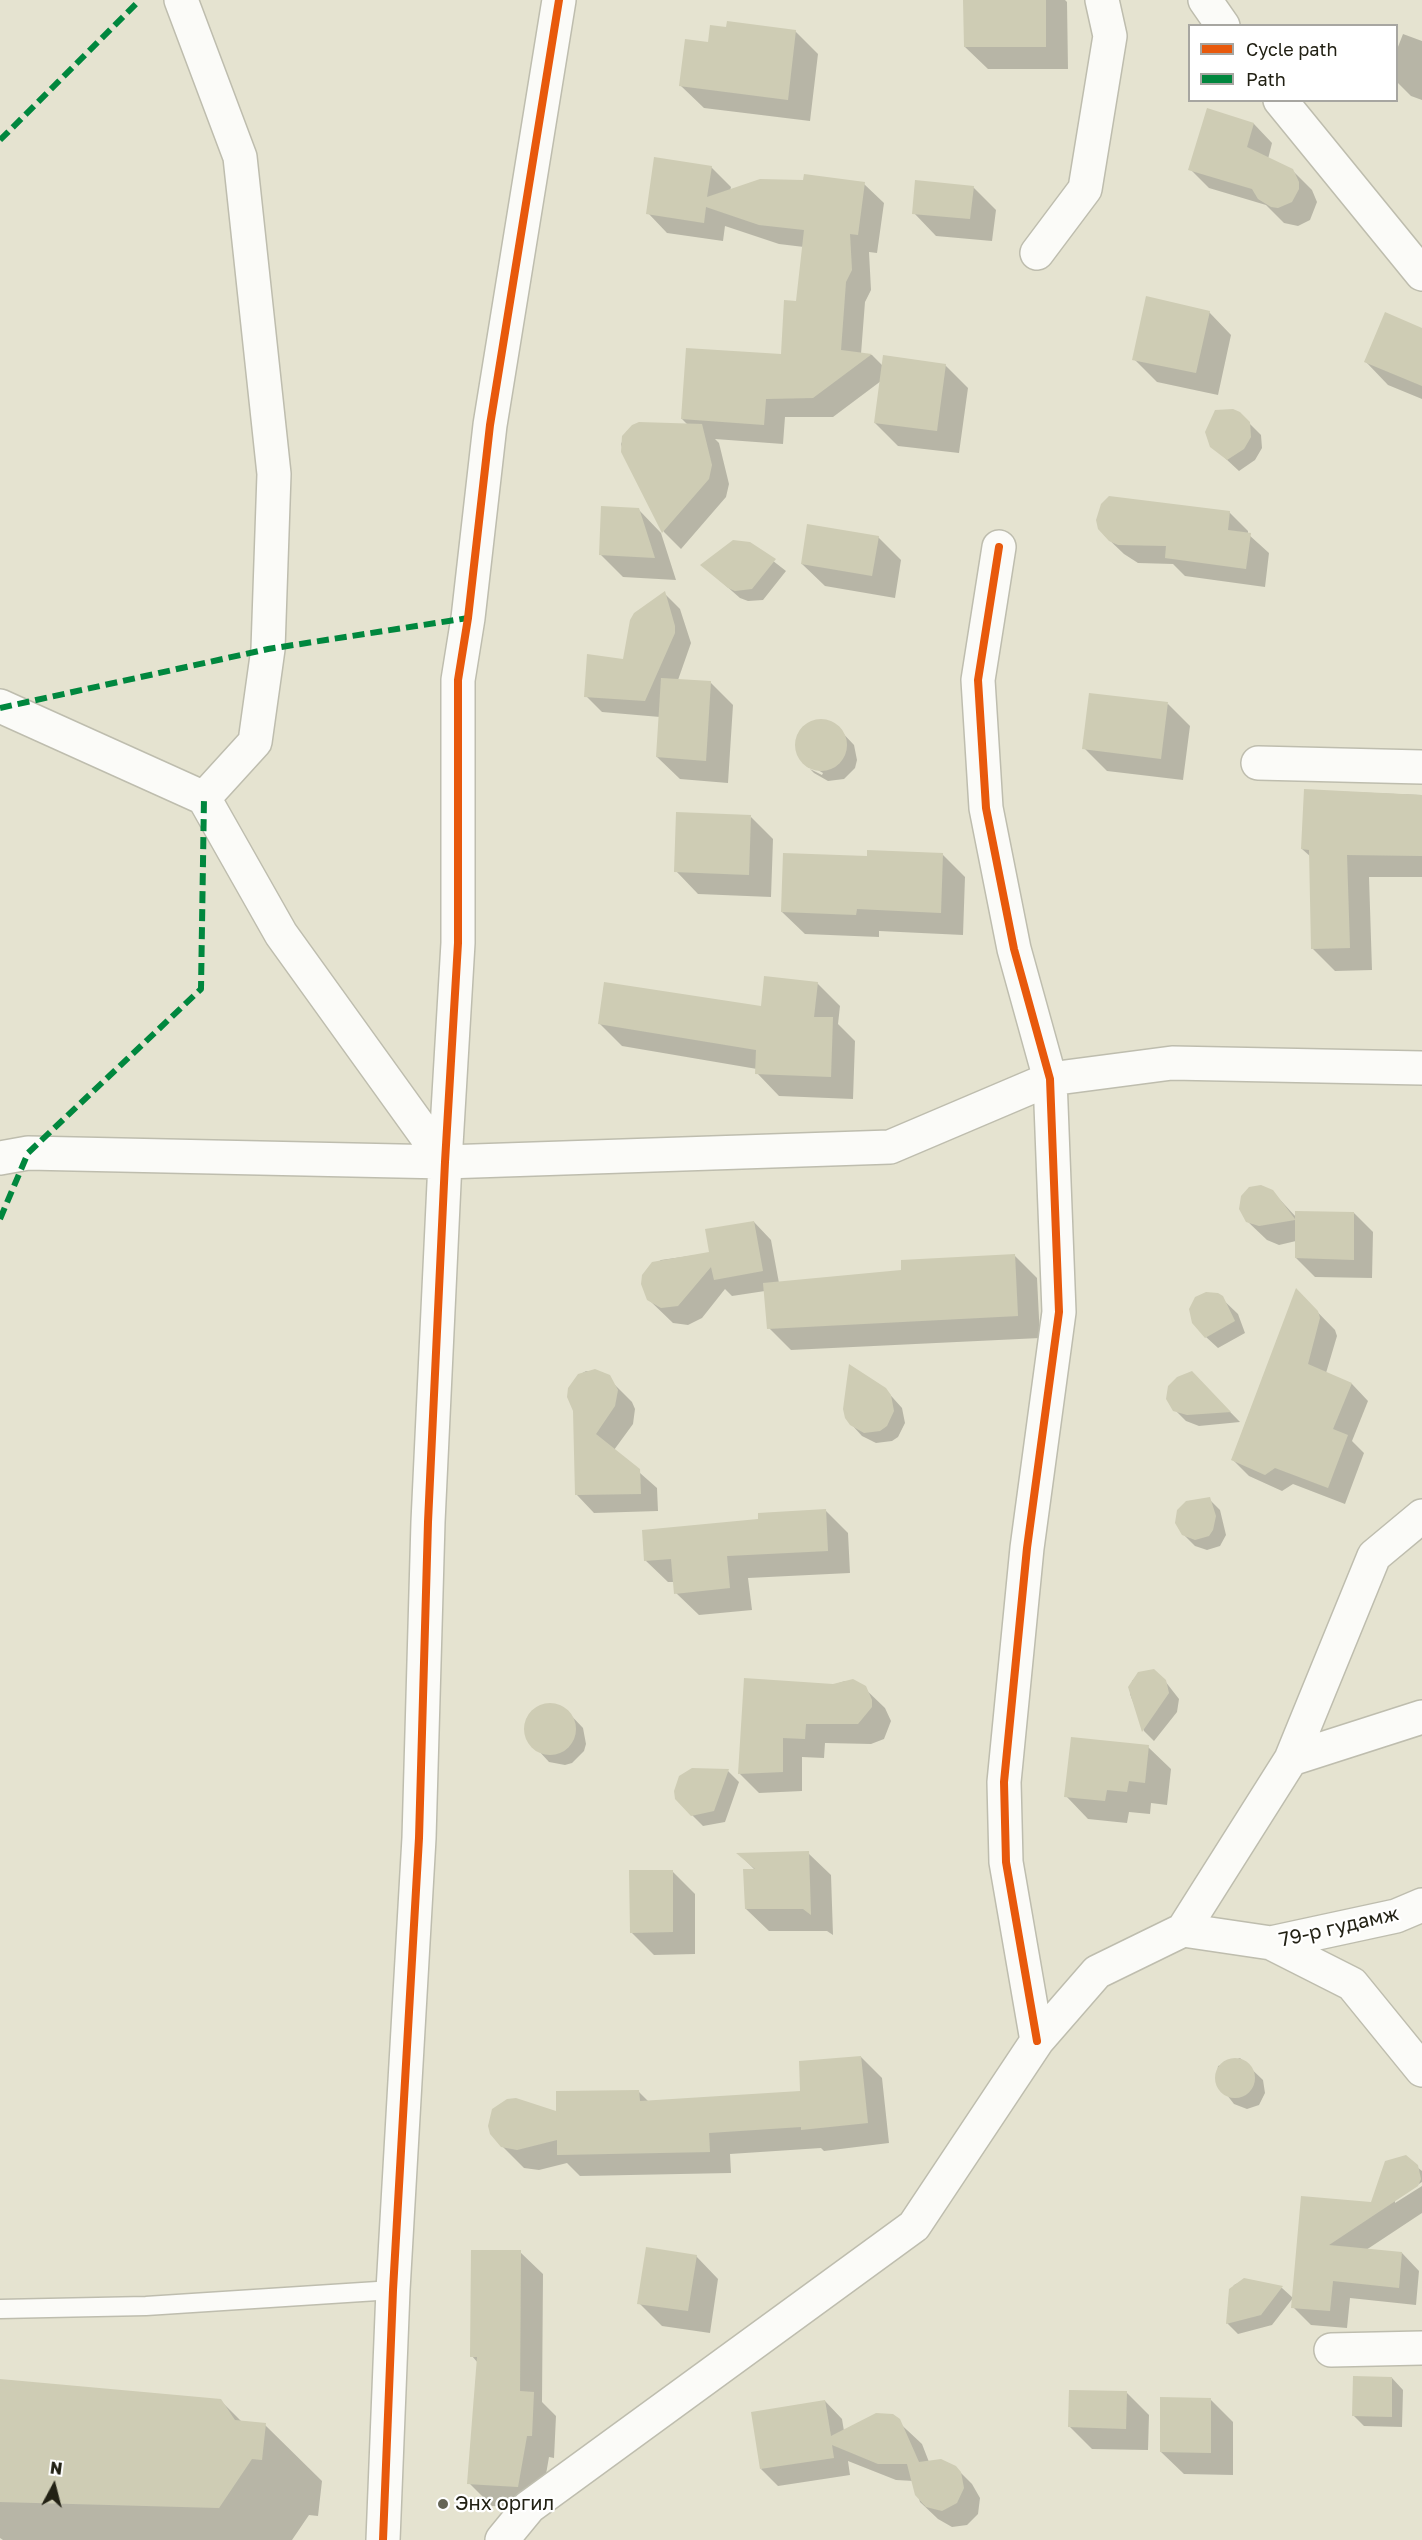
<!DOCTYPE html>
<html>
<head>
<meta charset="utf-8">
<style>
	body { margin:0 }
	#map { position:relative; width:1422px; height:2540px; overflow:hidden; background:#e5e3d0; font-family:"Golos Text",sans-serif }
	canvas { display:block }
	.legend { position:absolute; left:1188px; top:24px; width:210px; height:78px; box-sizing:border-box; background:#fff; border:2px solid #a7a6a1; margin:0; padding:8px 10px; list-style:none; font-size:18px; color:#222114 }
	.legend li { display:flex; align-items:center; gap:12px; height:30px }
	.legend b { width:30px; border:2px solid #a7a6a1 }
	.north { position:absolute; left:24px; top:2456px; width:60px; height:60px; -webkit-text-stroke:4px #fff; paint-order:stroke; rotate:7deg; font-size:16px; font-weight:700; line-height:24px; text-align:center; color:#222114 }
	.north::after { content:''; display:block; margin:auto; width:21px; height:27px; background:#222114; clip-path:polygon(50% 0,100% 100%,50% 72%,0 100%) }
</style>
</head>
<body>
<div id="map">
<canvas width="1422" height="2540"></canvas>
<ul class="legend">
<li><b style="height:8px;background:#e8590c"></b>Cycle path</li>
<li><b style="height:8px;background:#00873e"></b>Path</li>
</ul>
<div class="north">N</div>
</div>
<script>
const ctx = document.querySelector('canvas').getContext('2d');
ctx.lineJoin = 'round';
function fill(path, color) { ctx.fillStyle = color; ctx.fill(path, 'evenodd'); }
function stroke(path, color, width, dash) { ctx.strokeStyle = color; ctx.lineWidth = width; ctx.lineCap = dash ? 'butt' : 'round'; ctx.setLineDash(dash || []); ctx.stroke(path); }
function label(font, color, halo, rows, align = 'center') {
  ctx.font = font + ' "Golos Text",sans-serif'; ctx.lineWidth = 4.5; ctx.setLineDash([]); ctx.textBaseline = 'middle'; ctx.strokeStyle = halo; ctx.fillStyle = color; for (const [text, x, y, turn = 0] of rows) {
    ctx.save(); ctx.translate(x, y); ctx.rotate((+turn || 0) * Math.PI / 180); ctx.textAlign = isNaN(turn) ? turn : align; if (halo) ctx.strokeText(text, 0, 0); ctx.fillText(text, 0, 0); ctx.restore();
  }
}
const shadow = new Path2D(`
	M 965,0 L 1065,0 L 1067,2 L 1068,69 L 988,69 L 965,47 Z
	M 795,31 L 818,54 L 810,121 L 704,108 L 681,86 L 709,43 Z
	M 1403,34 L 1422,41 L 1422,100 L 1411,96 L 1396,81 L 1396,52 Z
	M 1208,110 L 1254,124 L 1272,143 L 1268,159 L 1292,170 L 1312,190 L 1317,202 L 1310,220 L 1298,226 L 1284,223 L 1266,205 L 1209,188 L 1190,169 Z
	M 711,167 L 731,187 L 730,191 L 864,184 L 884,203 L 877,253 L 869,252 L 871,290 L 865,302 L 861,354 L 872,355 L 883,366 L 945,365 L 968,388 L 959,453 L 898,446 L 875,423 L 881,381 L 833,417 L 785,417 L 783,444 L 715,439 L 719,443 L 729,484 L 726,497 L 681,549 L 664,532 L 623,451 L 621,444 L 627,431 L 688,425 L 682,419 L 783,356 L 797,302 L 804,247 L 779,244 L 725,226 L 723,241 L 667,233 L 648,213 Z
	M 973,187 L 996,210 L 992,241 L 936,236 L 914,213 Z
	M 1209,312 L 1231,335 L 1218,395 L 1157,382 L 1134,359 Z
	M 1422,329 L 1422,399 L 1388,385 L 1366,362 Z
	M 1239,413 L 1261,435 L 1262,448 L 1255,460 L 1239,471 L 1212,446 Z
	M 639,510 L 661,533 L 676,580 L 623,577 L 600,554 Z
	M 1229,512 L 1248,531 L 1248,534 L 1269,553 L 1265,587 L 1185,576 L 1173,564 L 1138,563 L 1124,554 L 1104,535 Z
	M 878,537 L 901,560 L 895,598 L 825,586 L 802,564 Z
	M 750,543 L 786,571 L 763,600 L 748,601 L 740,598 L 702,565 Z
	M 664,593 L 680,609 L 691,643 L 678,680 L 710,682 L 733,705 L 728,783 L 680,779 L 657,757 L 660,717 L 602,712 L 586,696 L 624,660 Z
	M 1168,704 L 1190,726 L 1183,780 L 1107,771 L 1084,748 Z
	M 823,721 L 837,727 L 854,745 L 857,760 L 855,768 L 844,779 L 828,781 L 814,773 L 810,769 L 822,775 L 823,773 L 809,765 L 809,768 L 803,762 L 797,747 L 801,731 L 807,725 Z
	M 1305,790 L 1422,795 L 1422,877 L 1369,877 L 1372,970 L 1335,971 L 1312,948 L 1311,857 L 1302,849 Z
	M 751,817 L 773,839 L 771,897 L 698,894 L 676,871 Z
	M 942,854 L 965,877 L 963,935 L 879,931 L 879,937 L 805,934 L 782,912 L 869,857 Z
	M 817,983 L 840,1006 L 838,1024 L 855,1041 L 853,1099 L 779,1096 L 757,1073 L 757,1069 L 622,1046 L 599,1023 L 763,1007 Z
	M 1272,1191 L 1296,1217 L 1354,1213 L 1373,1232 L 1372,1278 L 1315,1277 L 1296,1258 L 1296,1241 L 1279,1245 L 1267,1240 L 1247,1221 Z
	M 754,1222 L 771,1240 L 779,1283 L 903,1272 L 1015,1256 L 1037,1278 L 1040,1338 L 791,1350 L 769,1328 L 765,1291 L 732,1296 L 725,1289 L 702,1318 L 688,1325 L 673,1323 L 648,1299 L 647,1269 L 661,1260 L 710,1253 Z
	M 1296,1290 L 1335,1330 L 1337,1336 L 1326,1373 L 1352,1384 L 1368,1401 L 1352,1441 L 1364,1453 L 1345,1504 L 1293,1484 L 1282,1491 L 1249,1476 L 1232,1459 Z
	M 1217,1294 L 1238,1314 L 1245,1333 L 1218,1348 L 1206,1337 Z
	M 586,1371 L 602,1372 L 632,1402 L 635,1409 L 633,1424 L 614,1450 L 657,1488 L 658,1511 L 594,1513 L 577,1495 L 574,1411 L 579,1375 Z
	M 1192,1373 L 1240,1422 L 1199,1426 L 1186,1421 L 1175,1410 Z
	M 885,1389 L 902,1408 L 905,1423 L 898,1437 L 892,1441 L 876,1443 L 862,1436 L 851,1424 Z
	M 1209,1499 L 1220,1510 L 1226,1535 L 1220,1546 L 1207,1550 L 1195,1546 L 1183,1534 Z
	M 825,1510 L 848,1533 L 850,1573 L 748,1578 L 752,1610 L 699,1615 L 676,1593 L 675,1582 L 668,1582 L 645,1560 L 760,1521 Z
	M 1139,1673 L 1165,1681 L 1179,1699 L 1177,1712 L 1154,1741 L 1144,1731 L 1130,1694 L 1132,1681 Z
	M 845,1681 L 859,1683 L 885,1708 L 891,1721 L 884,1739 L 871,1744 L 825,1743 L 824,1758 L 802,1757 L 802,1791 L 759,1793 L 739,1773 L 833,1685 Z
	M 552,1704 L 566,1710 L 583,1728 L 586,1744 L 584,1751 L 572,1763 L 565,1765 L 549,1762 L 527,1738 L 526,1722 L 536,1709 Z
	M 1148,1747 L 1171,1769 L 1167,1805 L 1151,1803 L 1150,1814 L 1129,1812 L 1127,1823 L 1088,1819 L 1066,1796 Z
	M 693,1770 L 728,1771 L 739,1782 L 725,1822 L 703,1826 L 676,1799 Z
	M 808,1853 L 831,1875 L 833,1935 L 827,1931 L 769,1931 L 746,1909 L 755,1870 L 739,1854 Z
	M 672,1871 L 695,1894 L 695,1954 L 654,1955 L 631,1932 Z
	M 861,2057 L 882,2078 L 889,2143 L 824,2151 L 821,2148 L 730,2154 L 731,2173 L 580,2176 L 567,2163 L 539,2170 L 524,2168 L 502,2146 L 558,2113 L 639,2092 L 649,2102 L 801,2092 Z
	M 1240,2058 L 1263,2080 L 1265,2093 L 1259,2105 L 1247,2109 L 1234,2104 L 1216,2081 L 1218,2066 Z
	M 1417,2167 L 1422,2171 L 1422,2182 L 1395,2200 L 1395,2203 L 1422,2186 L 1422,2213 L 1366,2250 L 1402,2253 L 1419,2271 L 1416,2305 L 1350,2298 L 1347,2328 L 1311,2325 L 1293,2307 L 1302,2198 L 1372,2204 Z
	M 520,2252 L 543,2274 L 542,2402 L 556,2416 L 554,2458 L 549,2457 L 540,2509 L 492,2506 L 469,2483 L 478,2363 L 472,2356 Z
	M 696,2256 L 718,2279 L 710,2333 L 662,2326 L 639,2303 Z
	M 1244,2280 L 1282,2288 L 1293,2298 L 1272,2325 L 1238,2334 L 1227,2323 L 1229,2295 L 1234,2285 Z
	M 1392,2378 L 1403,2390 L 1402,2427 L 1364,2426 L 1353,2415 Z
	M 0,2380 L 220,2400 L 242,2422 L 265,2425 L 322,2481 L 318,2516 L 309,2515 L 292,2540 L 3,2540 L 0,2538 Z
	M 1126,2392 L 1149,2415 L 1148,2450 L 1092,2449 L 1069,2426 Z
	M 1210,2399 L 1233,2422 L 1233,2475 L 1184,2474 L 1161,2452 Z
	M 825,2401 L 842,2419 L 844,2431 L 892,2416 L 922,2444 L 929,2462 L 955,2467 L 972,2484 L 980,2498 L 978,2514 L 967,2525 L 952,2527 L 938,2519 L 920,2502 L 914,2481 L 896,2480 L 848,2461 L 850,2475 L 778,2486 L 761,2469 Z`);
const building = new Path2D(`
	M 963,0 L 1046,0 L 1046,47 L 964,47 Z
	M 727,21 L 796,30 L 788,100 L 679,86 L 685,39 L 708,42 L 710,25 L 726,27 Z
	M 1207,108 L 1254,123 L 1247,147 L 1293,169 L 1299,182 L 1299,189 L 1292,202 L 1278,208 L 1271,207 L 1258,199 L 1252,189 L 1188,170 Z
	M 654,157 L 712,166 L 707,197 L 760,179 L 803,180 L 804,174 L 865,182 L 858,235 L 850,234 L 852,270 L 846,282 L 841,350 L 872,354 L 813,398 L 766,399 L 764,425 L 681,419 L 686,348 L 781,354 L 784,300 L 796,301 L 804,230 L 759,225 L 706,207 L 704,223 L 646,214 Z
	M 915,180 L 974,186 L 970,219 L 912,214 Z
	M 1146,296 L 1210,311 L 1196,373 L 1132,360 Z
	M 1385,312 L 1422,328 L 1422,386 L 1364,362 Z
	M 883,355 L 946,364 L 937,431 L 874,423 Z
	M 1233,409 L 1240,412 L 1250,422 L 1251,437 L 1244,449 L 1227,460 L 1210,447 L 1205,432 L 1215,410 Z
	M 639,422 L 702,424 L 712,465 L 709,479 L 662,533 L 621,452 L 622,436 L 632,425 Z
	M 1109,496 L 1230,511 L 1228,530 L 1251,533 L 1246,569 L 1165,558 L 1166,546 L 1118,545 L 1109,541 L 1098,529 L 1096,520 L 1101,504 Z
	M 601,506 L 639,508 L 655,558 L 599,555 Z
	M 807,524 L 879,536 L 872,576 L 801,564 Z
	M 733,540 L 750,542 L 776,559 L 752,589 L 735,591 L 728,588 L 700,565 Z
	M 665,591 L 675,626 L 675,633 L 645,701 L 584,697 L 587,654 L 623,659 L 630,620 L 634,613 Z
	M 661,678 L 711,681 L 706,761 L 656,757 Z
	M 1089,693 L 1168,702 L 1161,759 L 1082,749 Z
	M795 745a26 26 0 1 1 52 0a26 26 0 1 1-52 0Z
	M 1304,789 L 1422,795 L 1422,856 L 1347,855 L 1350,948 L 1311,949 L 1309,850 L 1301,849 Z
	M 676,812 L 751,815 L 749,875 L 674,872 Z
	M 867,850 L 943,853 L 941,913 L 857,909 L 856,915 L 781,912 L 783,853 L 867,856 Z
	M 764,976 L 818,982 L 814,1017 L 833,1017 L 831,1077 L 755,1074 L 756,1050 L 598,1024 L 604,982 L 761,1006 Z
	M 1261,1185 L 1273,1190 L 1295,1219 L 1295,1211 L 1354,1212 L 1354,1260 L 1295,1258 L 1295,1220 L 1259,1226 L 1246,1222 L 1239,1209 L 1241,1196 L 1249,1187 Z
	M 754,1221 L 763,1271 L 714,1280 L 711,1267 L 678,1306 L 661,1308 L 647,1300 L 641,1284 L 642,1275 L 652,1262 L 709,1252 L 705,1229 Z
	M 1015,1254 L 1018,1316 L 767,1329 L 763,1283 L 901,1270 L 901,1260 Z
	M 1296,1288 L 1318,1311 L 1320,1318 L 1308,1364 L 1352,1383 L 1333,1429 L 1348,1435 L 1328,1488 L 1275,1468 L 1265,1475 L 1231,1460 Z
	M 1206,1292 L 1218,1293 L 1223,1296 L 1235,1321 L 1205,1338 L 1192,1323 L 1189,1309 L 1195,1297 Z
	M 849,1364 L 886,1388 L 891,1395 L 894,1411 L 887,1426 L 880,1431 L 864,1433 L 850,1425 L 845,1418 L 843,1409 Z
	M 595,1369 L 610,1375 L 618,1390 L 615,1406 L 596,1434 L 640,1469 L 641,1494 L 575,1495 L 573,1411 L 567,1397 L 568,1388 L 578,1374 Z
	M 1192,1371 L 1231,1412 L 1187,1415 L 1173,1411 L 1166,1399 L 1168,1386 L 1177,1377 Z
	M 1210,1497 L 1216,1516 L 1213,1530 L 1209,1536 L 1195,1540 L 1182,1535 L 1175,1523 L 1177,1510 L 1186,1501 Z
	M 826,1509 L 828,1551 L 727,1556 L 730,1588 L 674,1594 L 671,1559 L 644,1561 L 642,1530 L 758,1519 L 758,1513 Z
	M 1154,1669 L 1166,1680 L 1169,1693 L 1142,1732 L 1128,1687 L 1138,1672 Z
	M 744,1678 L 833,1684 L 853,1679 L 866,1686 L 872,1700 L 872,1707 L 858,1724 L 806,1724 L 805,1739 L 783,1738 L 783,1772 L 738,1774 Z
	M524 1729a26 26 0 1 1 52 0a26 26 0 1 1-52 0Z
	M 1071,1737 L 1149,1745 L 1145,1783 L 1129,1781 L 1127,1792 L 1107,1790 L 1105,1801 L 1064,1797 Z
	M 692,1768 L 729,1769 L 714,1811 L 691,1816 L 675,1799 L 674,1791 L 679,1776 Z
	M 809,1851 L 811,1915 L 803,1909 L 745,1909 L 743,1869 L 755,1869 L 736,1853 Z
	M 629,1870 L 673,1870 L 673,1932 L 630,1933 Z
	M 861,2056 L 868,2123 L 801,2130 L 801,2127 L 709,2133 L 710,2152 L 557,2155 L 557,2140 L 517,2150 L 501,2147 L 490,2134 L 488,2126 L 492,2109 L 507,2099 L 516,2098 L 556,2111 L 556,2091 L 639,2090 L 640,2101 L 800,2091 L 799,2061 Z
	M1215 2078a20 20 0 1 1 40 0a20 20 0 1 1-40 0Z
	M 1406,2155 L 1418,2165 L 1421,2179 L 1418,2186 L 1329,2245 L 1402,2252 L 1399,2288 L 1333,2281 L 1330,2311 L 1291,2308 L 1301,2196 L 1371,2202 L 1385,2161 Z
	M 646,2247 L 697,2255 L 688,2311 L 637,2304 Z
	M 471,2250 L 521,2250 L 520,2391 L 534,2392 L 532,2436 L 527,2436 L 518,2487 L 467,2484 L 477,2357 L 470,2357 Z
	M 1244,2278 L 1283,2286 L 1261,2315 L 1226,2324 L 1229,2289 Z
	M 1353,2376 L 1392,2377 L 1392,2417 L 1352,2416 Z
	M 0,2379 L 221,2399 L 235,2420 L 266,2423 L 262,2460 L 252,2459 L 219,2508 L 0,2502 Z
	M 1069,2390 L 1127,2391 L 1126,2429 L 1068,2427 Z
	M 1160,2397 L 1211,2398 L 1211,2453 L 1160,2452 Z
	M 825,2400 L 831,2436 L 876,2413 L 893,2414 L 900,2419 L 919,2462 L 941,2459 L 956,2466 L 961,2472 L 964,2488 L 957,2503 L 942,2511 L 926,2507 L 915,2495 L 907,2464 L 878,2464 L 832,2445 L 834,2458 L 760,2469 L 751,2412 Z`);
const lane = new Path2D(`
	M 0,2309 L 146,2306 L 393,2290`);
const street = new Path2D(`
	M 181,0 L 240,157 L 274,474 L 268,649 L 255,742 L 204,798
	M 1205,0 L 1223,26
	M 1280,100 L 1422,274
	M 1037,253 L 1085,189 L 1110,36 L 1102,0
	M 999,547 L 978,680 L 986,808 L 1014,949 L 1050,1079 L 1059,1312 L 1027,1548 L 1004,1782 L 1006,1862 L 1037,2041
	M 0,706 L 204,798 L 281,934 L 445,1162
	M 1258,763 L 1422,767
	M 0,1158 L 28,1153 L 445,1162 L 890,1147 L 1050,1079 L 1172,1063 L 1422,1068
	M 1291,1759 L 1422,1717
	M 1183,1930 L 1271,1943 L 1396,1916 L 1422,1905
	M 1271,1943 L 1352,1984 L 1422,2070
	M 1331,2350 L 1422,2348
	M 383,2540 L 393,2290 L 419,1838 L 428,1522 L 445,1162 L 458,943 L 458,680 L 468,618 L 490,425 L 559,0
	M 502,2540 L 529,2507 L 914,2226 L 1037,2041 L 1097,1972 L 1183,1930 L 1291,1759 L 1374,1556 L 1422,1516`);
const quiet = new Path2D(`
	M 0,140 L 140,0
	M 0,708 L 268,649 L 468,618
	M 0,1219 L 28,1153 L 201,989 L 204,798`);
const cycleway = new Path2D(`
	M 999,547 L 978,680 L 986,808 L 1014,949 L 1050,1079 L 1059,1312 L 1027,1548 L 1004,1782 L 1006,1862 L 1037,2041
	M 383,2540 L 393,2290 L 419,1838 L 428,1522 L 445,1162 L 458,943 L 458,680 L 468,618 L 490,425 L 559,0`);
const markers = [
	[443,2504,6,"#666556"]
];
const streetNames = [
	["79-р гудамж",1339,1927,-13]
];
const poiNames = [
	["Энх оргил",455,2504]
];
fill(shadow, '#0003');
fill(building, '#ceccb4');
stroke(lane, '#bebdae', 21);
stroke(street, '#bebdae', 36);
stroke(lane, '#fbfbf8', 18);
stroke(street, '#fbfbf8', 33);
stroke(quiet, '#00873e', 6, [12, 6]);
stroke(cycleway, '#e8590c', 8);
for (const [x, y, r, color] of markers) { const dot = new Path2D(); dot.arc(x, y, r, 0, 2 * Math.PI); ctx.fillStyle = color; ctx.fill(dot); stroke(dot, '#fff', 2); }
label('20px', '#222114', '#fff', streetNames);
label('20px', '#222114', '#fff', poiNames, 'left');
</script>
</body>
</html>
